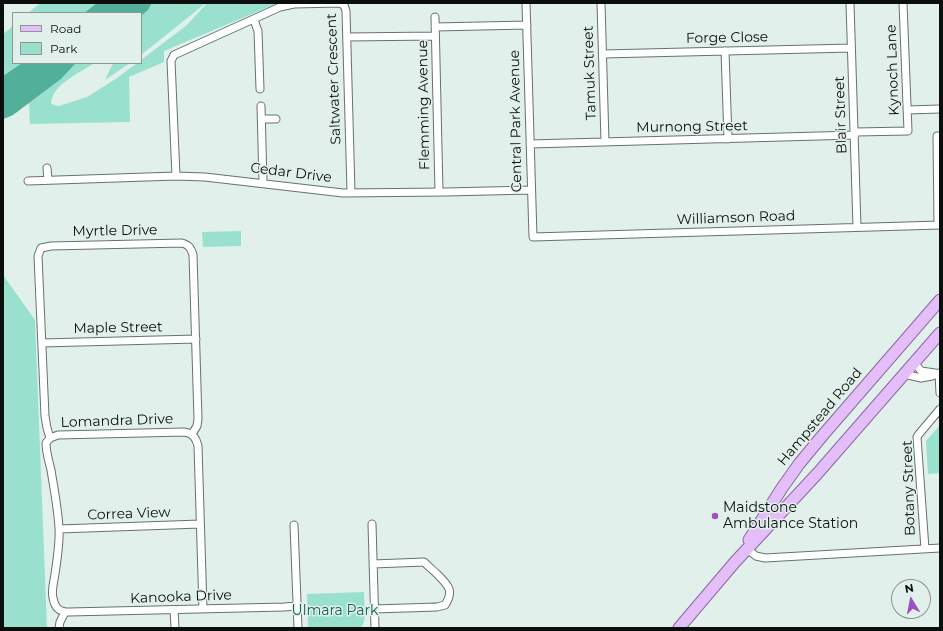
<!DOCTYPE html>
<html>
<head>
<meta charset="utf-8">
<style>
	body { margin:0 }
	#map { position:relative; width:943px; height:631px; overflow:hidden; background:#e2f0ec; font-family:Montserrat,sans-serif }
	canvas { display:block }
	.frame { position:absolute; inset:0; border:4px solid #0a0f0e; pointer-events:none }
	.legend { position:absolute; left:12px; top:12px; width:130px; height:52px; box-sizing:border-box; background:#e2f0ec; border:1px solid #8c9693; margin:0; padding:5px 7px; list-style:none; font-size:12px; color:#0a0f0e }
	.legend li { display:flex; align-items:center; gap:8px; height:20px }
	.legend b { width:20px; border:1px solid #8c9693 }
	.north { position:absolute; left:891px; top:579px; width:40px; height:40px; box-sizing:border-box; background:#e2f0ec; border:1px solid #8c9693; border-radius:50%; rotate:350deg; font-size:11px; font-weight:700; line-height:16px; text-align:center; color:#0a0f0e }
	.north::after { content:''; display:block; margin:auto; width:14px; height:18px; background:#9c51c3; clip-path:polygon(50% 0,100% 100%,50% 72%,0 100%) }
</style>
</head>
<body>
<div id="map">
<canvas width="943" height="631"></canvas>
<div class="frame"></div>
<ul class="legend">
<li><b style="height:5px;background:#e3bef8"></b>Road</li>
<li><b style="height:11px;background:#99e1ce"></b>Park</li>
</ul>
<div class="north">N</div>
</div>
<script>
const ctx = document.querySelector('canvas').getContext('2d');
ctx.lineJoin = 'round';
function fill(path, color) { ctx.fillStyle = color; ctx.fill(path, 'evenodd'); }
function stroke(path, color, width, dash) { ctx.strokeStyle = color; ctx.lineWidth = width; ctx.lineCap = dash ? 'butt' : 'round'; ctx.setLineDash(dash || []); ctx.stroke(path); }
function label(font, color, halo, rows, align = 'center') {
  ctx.font = font + ' Montserrat,sans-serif'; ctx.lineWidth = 3; ctx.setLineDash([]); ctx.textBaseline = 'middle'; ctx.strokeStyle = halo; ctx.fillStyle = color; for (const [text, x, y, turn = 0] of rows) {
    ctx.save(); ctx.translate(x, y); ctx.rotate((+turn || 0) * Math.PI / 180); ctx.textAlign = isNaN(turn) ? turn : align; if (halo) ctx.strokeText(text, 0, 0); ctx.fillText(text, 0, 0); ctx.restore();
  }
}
const green = new Path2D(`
	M 40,3 L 97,3 L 84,13 L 28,13 Z
	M 152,3 L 206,3 L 141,55 L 141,16 L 148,10 Z
	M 207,3 L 278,3 L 164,51 L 164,62 L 129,77 L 130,122 L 30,124 L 29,103 L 61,79 L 76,63 L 94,63 C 81,73 53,83 51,103 L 54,105 L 59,106 L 87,97 L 117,78 L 137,63 L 141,63 L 141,60 L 187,25 Z
	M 13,26 L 13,63 L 22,63 L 3,76 L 3,34 Z
	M 113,63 L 130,63 L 105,80 Z
	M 241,231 L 241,246 L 203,247 L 202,232 Z
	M 3,275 L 35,320 L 47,628 L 3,628 Z
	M 940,425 L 940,473 L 928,474 L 926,441 Z
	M 364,592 L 365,616 L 364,622 L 361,628 L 308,628 L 307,594 Z`);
const water = new Path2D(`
	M 97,3 L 152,3 L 148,10 L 141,16 L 141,13 L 84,13 Z
	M 22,63 L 76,63 L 61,79 L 13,115 L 6,118 L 3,119 L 3,76 Z`);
const street = new Path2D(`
	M 526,3 L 533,237 L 940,225
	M 601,3 L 605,142
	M 850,3 L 857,227
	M 435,17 L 439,192
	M 254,20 L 258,31 L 260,89
	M 435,27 L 527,25
	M 347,37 L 435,36
	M 725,51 L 728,139
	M 603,54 L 851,48
	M 261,106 L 263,183
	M 907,110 L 940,109
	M 262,119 L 276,119
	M 855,132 L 908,131 L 903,3
	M 530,144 L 855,135
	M 47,168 L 48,180
	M 176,176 L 171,61 L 174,55 L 280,7 L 294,4 L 339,3 L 344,5 L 346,11 L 351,192
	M 28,181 L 176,176 L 205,177 L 343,193 L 446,192 L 531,190
	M 938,225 L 937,136 L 940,136
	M 42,343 L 196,339
	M 916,361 L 917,366 L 921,371 L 935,373
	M 939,373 L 940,393
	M 904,374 L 921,378 L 932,376 L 940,373
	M 50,438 L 47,428 L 45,416 L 38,256 L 41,248 L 51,246 L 182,243 C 189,245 191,248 193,255 L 198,419 L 197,426 L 192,434
	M 372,524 L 375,628
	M 294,525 L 298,628
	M 59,529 L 200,524
	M 747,549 L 756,556 L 765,558 L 940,548
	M 925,549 L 917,437 L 919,434 L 940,409
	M 373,564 L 424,562 C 429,567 434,571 438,575 C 449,586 454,591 445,605 L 437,607 L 374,609
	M 203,609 L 198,446 C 196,438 193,433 184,432 L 58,435 L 50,438 L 46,443 C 46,453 49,461 51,470 C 54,489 58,509 59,528 C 60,543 57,559 55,574 C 54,581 51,591 53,598 C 55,608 59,612 69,612 L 284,607 L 297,606
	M 174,610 L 175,628
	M 59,628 L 60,622 L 65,612`);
const primary = new Path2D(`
	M 749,540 L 782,488 L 799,464 L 823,435 L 940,300
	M 679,628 L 735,562 L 817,474 L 940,333`);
const markers = [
	[715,516,4,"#9c51c3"]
];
const streetNames = [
	["Forge Close",727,38,-1],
	["Kynoch Lane",893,70,-92],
	["Tamuk Street",590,73,-92],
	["Saltwater Crescent",334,79,-92],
	["Flemming Avenue",424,105,-91],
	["Blair Street",841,115,-92],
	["Central Park Avenue",516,121,-91],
	["Murnong Street",692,127,-1],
	["Cedar Drive",291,173,7],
	["Williamson Road",736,218,-2],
	["Myrtle Drive",115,231,-1],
	["Maple Street",118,328,-1],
	["Hampstead Road",820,417,-50],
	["Lomandra Drive",117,421,-2],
	["Botany Street",909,488,-92],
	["Correa View",129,514,-2],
	["Kanooka Drive",181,597,-2]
];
const poiNames = [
	["Maidstone",723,508],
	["Ambulance Station",723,524]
];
const parkNames = [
	["Ulmara Park",335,611]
];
fill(green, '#99e1ce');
fill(water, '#52af99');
stroke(street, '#66726f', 9);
stroke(primary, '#8b65a3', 13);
stroke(street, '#fff', 7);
stroke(primary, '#e3bef8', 11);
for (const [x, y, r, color] of markers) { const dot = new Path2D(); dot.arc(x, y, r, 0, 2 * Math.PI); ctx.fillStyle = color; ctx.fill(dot); stroke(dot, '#e2f0ec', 1.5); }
label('14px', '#0a0f0e', '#e2f0ec', streetNames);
label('14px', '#0a0f0e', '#e2f0ec', poiNames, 'left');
label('14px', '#145f50', '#e2f0ec', parkNames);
</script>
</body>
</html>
